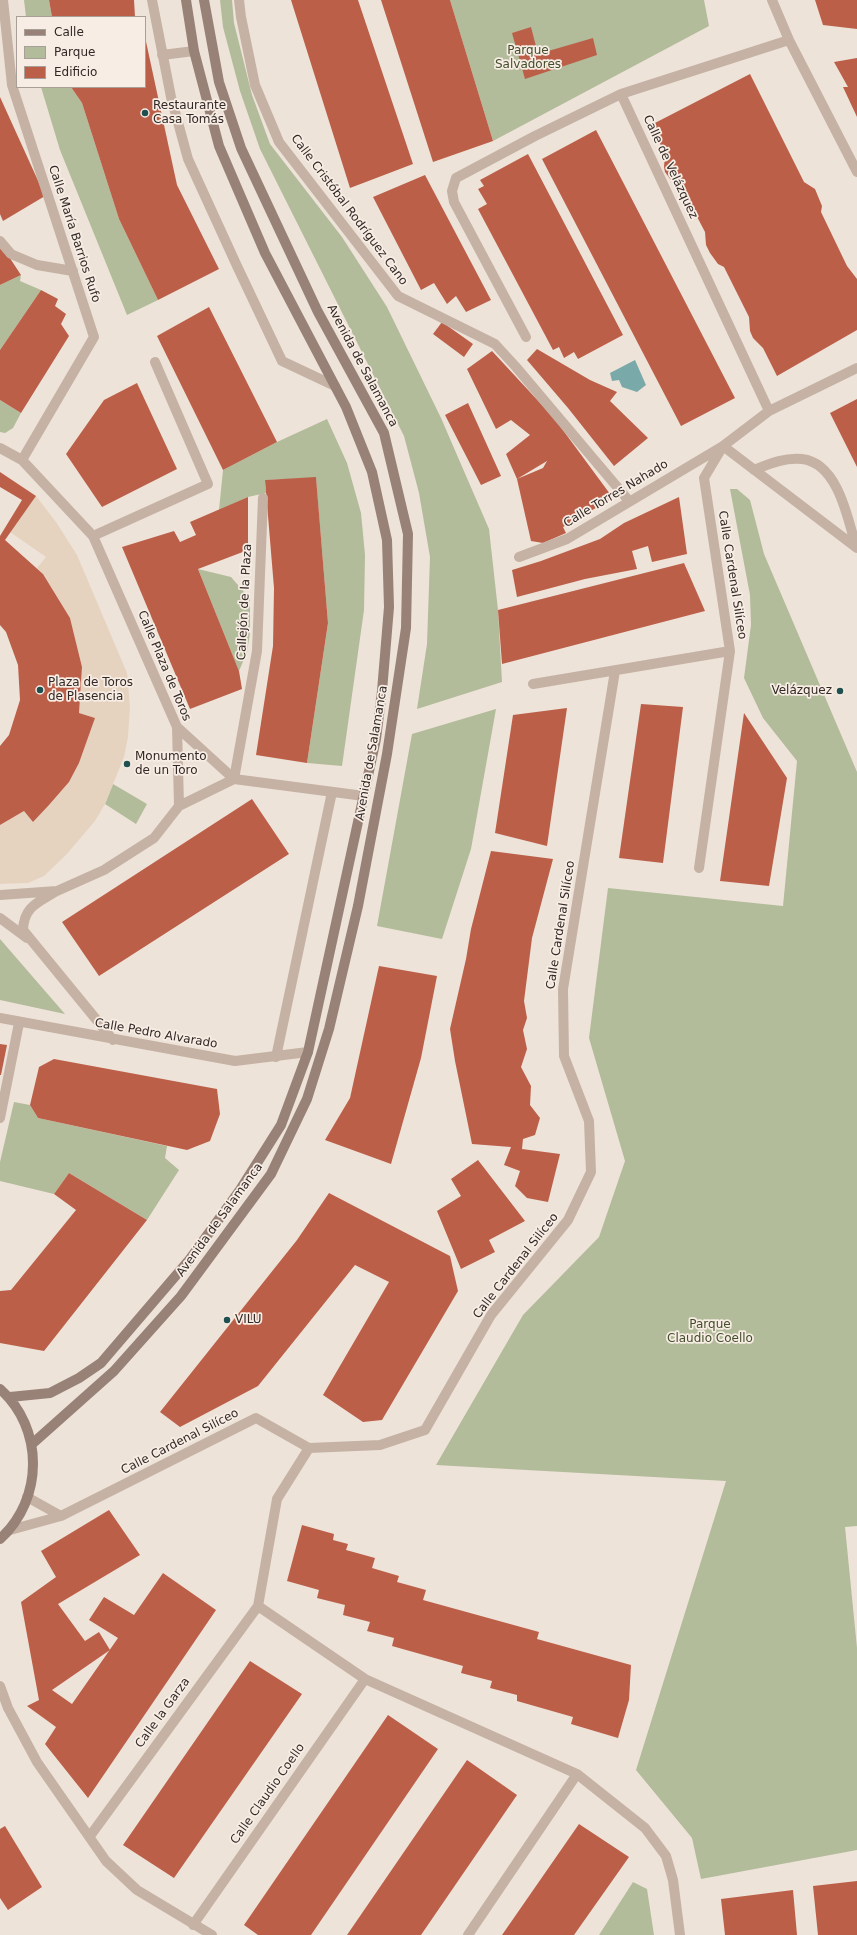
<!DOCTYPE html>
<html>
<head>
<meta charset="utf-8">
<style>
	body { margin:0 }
	#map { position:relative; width:857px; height:1935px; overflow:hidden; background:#eee3d8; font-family:"DejaVu Sans",sans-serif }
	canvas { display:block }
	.legend { position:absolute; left:16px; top:16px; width:130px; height:72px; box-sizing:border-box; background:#f7ede4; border:1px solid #a89f98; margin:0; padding:5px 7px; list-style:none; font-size:12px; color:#322926 }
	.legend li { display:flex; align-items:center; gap:8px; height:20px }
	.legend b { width:20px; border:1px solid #a89f98 }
</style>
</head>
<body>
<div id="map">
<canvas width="857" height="1935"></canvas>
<ul class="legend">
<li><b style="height:5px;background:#988277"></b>Calle</li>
<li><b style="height:11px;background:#b2bc9a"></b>Parque</li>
<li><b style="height:11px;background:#bc5f49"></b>Edificio</li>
</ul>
</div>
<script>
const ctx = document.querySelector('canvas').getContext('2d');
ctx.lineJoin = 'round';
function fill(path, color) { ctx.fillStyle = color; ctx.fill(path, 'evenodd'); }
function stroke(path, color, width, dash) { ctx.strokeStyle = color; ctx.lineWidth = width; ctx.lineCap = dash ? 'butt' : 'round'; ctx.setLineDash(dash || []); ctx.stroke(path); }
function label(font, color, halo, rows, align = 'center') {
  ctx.font = font + ' "DejaVu Sans",sans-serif'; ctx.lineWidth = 3.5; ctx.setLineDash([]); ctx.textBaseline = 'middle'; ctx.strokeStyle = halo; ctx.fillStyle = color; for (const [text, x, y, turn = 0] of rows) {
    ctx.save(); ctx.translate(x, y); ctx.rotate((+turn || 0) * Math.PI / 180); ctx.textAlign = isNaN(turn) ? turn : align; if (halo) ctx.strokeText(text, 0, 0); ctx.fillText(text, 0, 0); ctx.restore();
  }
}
const green = new Path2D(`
	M 24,0 L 49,0 L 52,17 L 26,17 Z
	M 220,0 L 232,0 L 234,23 L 252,95 L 270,144 L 342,237 L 387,307 L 441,418 L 489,529 L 498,610 L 502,682 L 417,709 L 427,644 L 430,557 L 419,493 L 404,436 L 260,149 L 240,91 L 223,27 Z
	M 450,0 L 704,0 L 709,26 L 493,141 Z
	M 41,87 L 71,87 L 82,103 L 119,219 L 158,300 L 127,315 L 60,150 Z
	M 21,275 L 20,281 L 41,290 L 0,350 L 0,285 Z
	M 0,400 L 21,413 L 13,428 L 5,433 L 0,432 Z
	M 327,419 L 347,463 L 361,513 L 365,555 L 364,610 L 342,766 L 307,763 L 328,623 L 316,478 L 265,480 L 266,493 L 248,497 L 219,510 L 223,470 L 277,442 Z
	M 730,489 L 737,489 L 750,500 L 764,554 L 857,772 L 857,1526 L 845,1527 L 857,1648 L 857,1850 L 701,1879 L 692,1838 L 636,1770 L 726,1481 L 436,1465 L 523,1315 L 599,1237 L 625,1161 L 589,1038 L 608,888 L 783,906 L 797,761 L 763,718 L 744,678 L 751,625 L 750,595 Z
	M 198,569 L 231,577 L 250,599 L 250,633 L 247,652 L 239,671 Z
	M 496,709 L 471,849 L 442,939 L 377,926 L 412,734 Z
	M 113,784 L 147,804 L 136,824 L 105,804 Z
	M 0,939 L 65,1014 L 0,1000 Z
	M 14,1102 L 30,1105 L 38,1118 L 167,1146 L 165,1158 L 179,1170 L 147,1220 L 69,1173 L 54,1194 L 0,1181 L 0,1162 Z
	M 633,1882 L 647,1889 L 654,1935 L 599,1935 Z`);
const plaza = new Path2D(`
	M 36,496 L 56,522 L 77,555 L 127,673 L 130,707 L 128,737 L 124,757 L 105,804 L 95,821 L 66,855 L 44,876 L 28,883 L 0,884 L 0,825 L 24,811 L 33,822 L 49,805 L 69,782 L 79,763 L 95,718 L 79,713 L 82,667 L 70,618 L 43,574 L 37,568 L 46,557 L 10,532 Z`);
const water = new Path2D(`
	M 635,360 L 646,385 L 637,392 L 622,387 L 619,380 L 612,381 L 610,373 Z`);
const building = new Path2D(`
	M 49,0 L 134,0 L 135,17 L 52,17 Z
	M 291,0 L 358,0 L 413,164 L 350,188 Z
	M 381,0 L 450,0 L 493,141 L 433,162 Z
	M 815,0 L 857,0 L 857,29 L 823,25 Z
	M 531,27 L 538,54 L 593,38 L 597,55 L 525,79 L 512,33 Z
	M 145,37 L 177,185 L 219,269 L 158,300 L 119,219 L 82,103 L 71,87 L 145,87 Z
	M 857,58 L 857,117 L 843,87 L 848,87 L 834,62 Z
	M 750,74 L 804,182 L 815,189 L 822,206 L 821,212 L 847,266 L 857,279 L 857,330 L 777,376 L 763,348 L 753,338 L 750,331 L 749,317 L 724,267 L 718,264 L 710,253 L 706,245 L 705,232 L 680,184 L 671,180 L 665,172 L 664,167 L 665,154 L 651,125 Z
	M 0,97 L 45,196 L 3,221 L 0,214 Z
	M 596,130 L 735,398 L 681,426 L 542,159 Z
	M 528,154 L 623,335 L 578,359 L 574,352 L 564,358 L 559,347 L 553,350 L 478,209 L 487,204 L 478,189 L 484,186 L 480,180 Z
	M 425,175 L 491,300 L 466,312 L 456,296 L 447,304 L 434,283 L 421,290 L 373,197 Z
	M 0,243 L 21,275 L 0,285 Z
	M 41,290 L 58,299 L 55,306 L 66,314 L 61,324 L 69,336 L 21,413 L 0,400 L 0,350 Z
	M 209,307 L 277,442 L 223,470 L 157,336 Z
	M 442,322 L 473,344 L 464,357 L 433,334 Z
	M 537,349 L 590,380 L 617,392 L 610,401 L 648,438 L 614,466 L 568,408 L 527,360 Z
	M 492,351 L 554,418 L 613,498 L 563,527 L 566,533 L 543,543 L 531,541 L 517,479 L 506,454 L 530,435 L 511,420 L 496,429 L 467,369 ZM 547,461 L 543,468 L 517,479 Z
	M 137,383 L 177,469 L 102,507 L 66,454 L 104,400 Z
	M 857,399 L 857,467 L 830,413 Z
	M 468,403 L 501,476 L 481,485 L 445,415 Z
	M 0,472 L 36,496 L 5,540 L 43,574 L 70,618 L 82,667 L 79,713 L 95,718 L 79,763 L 69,782 L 49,805 L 33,822 L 24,811 L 0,825 L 0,746 L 9,735 L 20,700 L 18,665 L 6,632 L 0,625 L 0,536 L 22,500 L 0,487 Z
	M 316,477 L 328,623 L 307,763 L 256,755 L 273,646 L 274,588 L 265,480 Z
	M 248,497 L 248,550 L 198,569 L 239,671 L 242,689 L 190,709 L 122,547 L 174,531 L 180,542 L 196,535 L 190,522 Z
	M 679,497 L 687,554 L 652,562 L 648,546 L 632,551 L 637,569 L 585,579 L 517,597 L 512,570 L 541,561 L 600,539 L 624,523 Z
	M 684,563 L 705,611 L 502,664 L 498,610 Z
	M 641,704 L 683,707 L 663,863 L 619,858 Z
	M 567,708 L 547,846 L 495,833 L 513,715 Z
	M 744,713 L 787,778 L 769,886 L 720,881 Z
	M 252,799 L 289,854 L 99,976 L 62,922 Z
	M 491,851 L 553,859 L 532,938 L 524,1001 L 527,1018 L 523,1030 L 527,1049 L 521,1067 L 531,1086 L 530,1105 L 540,1118 L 535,1135 L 523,1139 L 522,1149 L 560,1154 L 548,1202 L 527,1198 L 515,1186 L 520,1171 L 504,1165 L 511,1147 L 472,1144 L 455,1061 L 450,1029 L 466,959 L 471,929 Z
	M 379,966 L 437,976 L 421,1058 L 391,1164 L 325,1140 L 350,1098 Z
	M 0,1044 L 7,1045 L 1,1075 L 0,1075 Z
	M 54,1059 L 217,1089 L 220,1114 L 210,1141 L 187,1150 L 38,1118 L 30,1105 L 39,1067 Z
	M 478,1160 L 525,1221 L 489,1240 L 495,1252 L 461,1269 L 437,1211 L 461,1196 L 451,1179 Z
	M 69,1173 L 147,1220 L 44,1351 L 0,1343 L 0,1291 L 11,1290 L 76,1210 L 54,1194 Z
	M 329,1193 L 450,1256 L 458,1291 L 382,1420 L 363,1422 L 323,1395 L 389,1282 L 355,1265 L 258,1386 L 180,1427 L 160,1412 L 297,1240 Z
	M 109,1510 L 140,1555 L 58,1604 L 85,1641 L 99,1632 L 110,1650 L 52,1690 L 72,1704 L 118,1638 L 89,1620 L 104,1597 L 134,1615 L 163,1573 L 216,1610 L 88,1798 L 45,1744 L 56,1727 L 27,1706 L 39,1700 L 21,1602 L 56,1577 L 41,1551 Z
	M 302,1525 L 334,1534 L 333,1540 L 348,1544 L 346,1550 L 375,1558 L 372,1568 L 399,1576 L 397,1582 L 426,1590 L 423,1600 L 539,1632 L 537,1639 L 631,1665 L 629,1700 L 618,1738 L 571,1724 L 573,1717 L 517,1701 L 517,1695 L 490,1688 L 492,1681 L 461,1673 L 463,1666 L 392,1646 L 394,1638 L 367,1631 L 370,1622 L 343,1615 L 345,1605 L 317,1598 L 319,1590 L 287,1581 Z
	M 250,1661 L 302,1694 L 174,1878 L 123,1845 Z
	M 388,1715 L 438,1749 L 311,1935 L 258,1935 L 244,1925 Z
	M 467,1760 L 517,1795 L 421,1935 L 347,1935 Z
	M 579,1824 L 629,1857 L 574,1935 L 502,1935 Z
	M 5,1826 L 42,1887 L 8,1910 L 0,1898 L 0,1829 Z
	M 857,1881 L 857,1935 L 818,1935 L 813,1886 Z
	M 793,1890 L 797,1935 L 725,1935 L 721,1899 Z`);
const service = new Path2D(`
	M 152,0 L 171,97 L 188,159 L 237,266 L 282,361 L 335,386
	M 162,55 L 194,51
	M 234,779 L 257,651 L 263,498
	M 276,1057 L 332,792`);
const pedestrian = new Path2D(`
	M 239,0 L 241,17 L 255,85 L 279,142 L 398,296 L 495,344 L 516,367 L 629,501`);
const minor = new Path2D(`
	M 3,0 L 12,85 L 94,337 L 22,460
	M 772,0 L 789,40 L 857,172
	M 0,241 L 11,254 L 37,265 L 73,271
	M 526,337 L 454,202 L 452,191 L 456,178 L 535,136 L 621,94
	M 769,411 L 621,94 L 789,40
	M 0,448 L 22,460 L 93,536 L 177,727 L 179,806 L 154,838 L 104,870 L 57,891 L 0,895
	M 754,470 C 769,464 785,457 802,459 C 838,463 848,519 856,547
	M 93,536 L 208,484 L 155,362
	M 519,557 L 567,539 L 723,446 L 857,548
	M 533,684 L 730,651
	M 177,727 L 234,779
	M 179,806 L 234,779 L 364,796
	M 699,868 L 730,651 L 704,478 L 723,446 L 769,411 L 857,368
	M 55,892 C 37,903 24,907 23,930 L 113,1040
	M 0,918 L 27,938
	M 0,1018 L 235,1061 L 308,1052
	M 0,1118 L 19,1023
	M 309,1448 L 277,1499 L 258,1606 L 365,1679 L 577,1774 L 645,1828 L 666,1856 L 673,1880 L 680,1935
	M 27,1497 L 61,1516
	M 10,1530 L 61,1516 L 256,1418 L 309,1448 L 380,1445 L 425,1430 L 491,1315 L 568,1220 L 591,1172 L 589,1121 L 564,1056 L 563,989 L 615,671
	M 0,1686 L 8,1708 L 37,1762 L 106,1861 L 137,1890 L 212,1935
	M 90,1836 L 258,1606
	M 193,1925 L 365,1679
	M 468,1935 L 577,1774`);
const secondary = new Path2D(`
	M 0,1389 C 44,1428 44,1499 0,1539
	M 10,1397 L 50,1393 L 79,1378 L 101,1363 L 190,1259 L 240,1190 L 281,1125 L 308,1052 L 376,739 L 382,691 L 389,607 L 387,540 L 372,472 L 346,407 L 265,253 L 219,146 L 194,51 L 186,0
	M 32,1444 L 114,1371 L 181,1296 L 271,1174 L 307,1099 L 329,1029 L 358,906 L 387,754 L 406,628 L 408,534 L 384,433 L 318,312 L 241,148 L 219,82 L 204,0`);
const markers = [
	[145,113,4,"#1f4f4f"],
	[40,690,4,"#1f4f4f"],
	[840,691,4,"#1f4f4f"],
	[127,764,4,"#1f4f4f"],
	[227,1320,4,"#1f4f4f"]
];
const parkNames = [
	["Parque",528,51],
	["Salvadores",528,65],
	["Parque",710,1325],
	["Claudio Coello",710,1339]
];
const poiNames = [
	["Restaurante",153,106],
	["Casa Tomás",153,120],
	["Plaza de Toros",48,683],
	["de Plasencia",48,697],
	["Velázquez",832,691,"right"],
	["Monumento",135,757],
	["de un Toro",135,771],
	["VILU",235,1320]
];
const streetNames = [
	["Calle de Velázquez",670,167,65],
	["Calle Cristóbal Rodríguez Cano",349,210,53],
	["Calle María Barrios Rufo",74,234,72],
	["Avenida de Salamanca",362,366,62],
	["Calle Torres Nahado",616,494,-31],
	["Calle Cardenal Silíceo",732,575,81],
	["Callejón de la Plaza",245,602,-87],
	["Calle Plaza de Toros",164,666,67],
	["Avenida de Salamanca",372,753,-80],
	["Calle Cardenal Silíceo",561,925,-81],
	["Calle Pedro Alvarado",156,1034,10],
	["Avenida de Salamanca",220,1220,-54],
	["Calle Cardenal Silíceo",516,1266,-52],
	["Calle Cardenal Silíceo",180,1442,-27],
	["Calle la Garza",163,1713,-54],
	["Calle Claudio Coello",268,1794,-55]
];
fill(green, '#b2bc9a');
fill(plaza, '#e5d3c0');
fill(water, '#7aa9a9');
fill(building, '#bc5f49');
stroke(service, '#c5b2a5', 10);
stroke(pedestrian, '#c5b2a5', 10);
stroke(minor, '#c5b2a5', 10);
stroke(secondary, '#988277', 10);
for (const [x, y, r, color] of markers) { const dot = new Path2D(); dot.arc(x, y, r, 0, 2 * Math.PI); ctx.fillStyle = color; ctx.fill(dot); stroke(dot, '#f7ede4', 1.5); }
label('12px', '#434e2c', '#f7ede4', parkNames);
label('12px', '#322926', '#f7ede4', poiNames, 'left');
label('12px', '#322926', '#f7ede4', streetNames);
</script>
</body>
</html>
